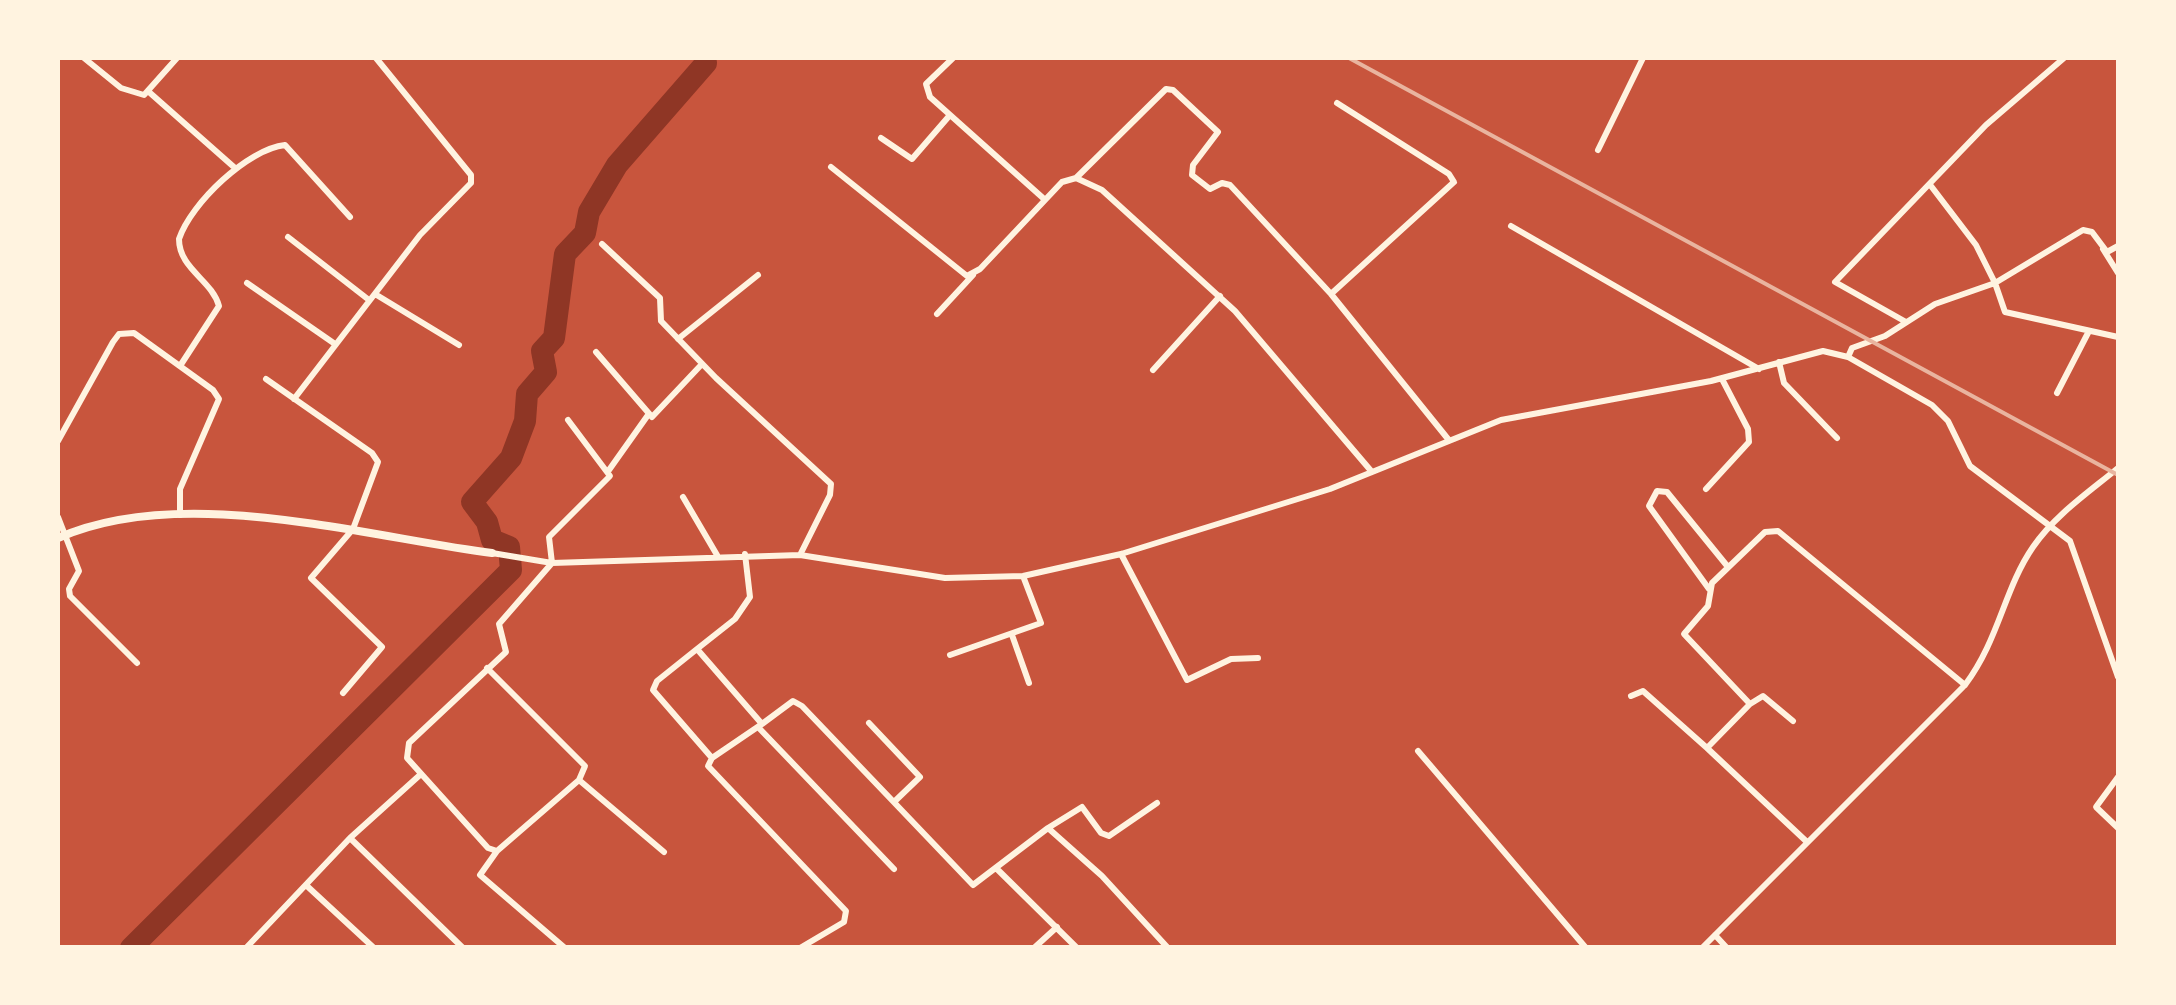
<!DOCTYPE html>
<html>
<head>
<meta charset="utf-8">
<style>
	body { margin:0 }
	#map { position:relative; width:2176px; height:1005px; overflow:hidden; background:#c8553d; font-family:"Playfair Display",serif }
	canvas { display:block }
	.frame { position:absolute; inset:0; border:60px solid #fff3e0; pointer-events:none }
</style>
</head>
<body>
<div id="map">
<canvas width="2176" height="1005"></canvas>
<div class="frame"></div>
</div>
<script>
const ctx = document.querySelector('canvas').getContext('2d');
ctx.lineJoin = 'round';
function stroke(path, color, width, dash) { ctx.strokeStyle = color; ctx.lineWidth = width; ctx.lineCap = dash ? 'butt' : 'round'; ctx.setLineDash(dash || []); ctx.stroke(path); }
const river = new Path2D(`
	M 131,948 L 511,570 L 509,547 L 492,540 L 487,522 L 472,502 L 511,458 L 525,421 L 527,394 L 546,372 L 542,351 L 554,338 L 565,254 L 585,233 L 589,212 L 617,165 L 706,63`);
const minor = new Path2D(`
	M 84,58 L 121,88 L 144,95 L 177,58
	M 953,58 L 926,84 L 930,97 L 1043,198
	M 149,92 L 235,168
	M 881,138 L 912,159 L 950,115
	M 1598,150 L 1643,58
	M 831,167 L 967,276 L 980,269 L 1062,182 L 1076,178 L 1102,190 L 1235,311 L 1372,472
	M 1076,178 L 1166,89 L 1173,90 L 1218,132 L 1193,165 L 1192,175 L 1210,189 L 1222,183 L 1230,185 L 1331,294 L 1448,439
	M 1931,186 L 1976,245 L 1995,283 L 2083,230 L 2092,232 L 2107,252 L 2118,246
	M 1511,226 L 1759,369
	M 288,237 L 369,300
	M 602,244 L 660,298 L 661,321 L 716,378 L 831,484 L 830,495 L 800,555
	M 2103,249 L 2118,273
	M 247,283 L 335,344
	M 375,294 L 459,345
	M 1331,294 L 1454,182 L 1449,174 L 1337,103
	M 937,314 L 973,275
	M 1906,322 L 1835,282 L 1986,125 L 2064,58
	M 678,339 L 758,275
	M 596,352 L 652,417 L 702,364
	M 1848,357 L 1852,348 L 1885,336 L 1935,304 L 1995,283 L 2005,312 L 2118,337
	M 1779,362 L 1784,383 L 1837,438
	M 180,366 L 219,306 C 212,280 179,269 179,239 C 191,203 248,149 285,145 L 350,217
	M 1153,370 L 1220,296
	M 266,379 L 372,453 L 378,462 L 353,529 L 311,578 L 382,647 L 343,693
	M 2057,393 L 2089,331
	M 294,399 L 420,235 L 471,183 L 471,175 L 376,58
	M 58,441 L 113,342 L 119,334 L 134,333 L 213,390 L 219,399 L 180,489 L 180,515
	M 609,470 L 648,415
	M 1706,489 L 1749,442 L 1748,429 L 1722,379
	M 683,497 L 717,555
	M 58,517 L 79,571 L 69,589 L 70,596 L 137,663
	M 492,553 L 552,563 L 800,555 L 945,578 L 1023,576 L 1121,554 L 1330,489 L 1501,420 L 1711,381 L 1823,351 L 1848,357 L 1932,405 L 1948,421 L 1970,466 L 2070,541 L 2118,677
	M 745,554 L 750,597 L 735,619 L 697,649 L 762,724 L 793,701 L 802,706 L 973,885 L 1048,828 L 1102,876 L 1168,948
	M 1121,554 L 1187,680 L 1231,659 L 1258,658
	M 1709,589 L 1649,506 L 1657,491 L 1667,492 L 1728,567
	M 1012,635 L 1029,683
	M 697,649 L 657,681 L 653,690 L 712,758
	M 950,655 L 1041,623 L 1023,576
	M 487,668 L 585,766 L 579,780 L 497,851 L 488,848 L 407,758 L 409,743 L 506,652 L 499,624 L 552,563 L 549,537 L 610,476 L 568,420
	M 1631,696 L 1643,691 L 1707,748
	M 1750,704 L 1763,696 L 1793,721
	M 869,723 L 920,777 L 894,802
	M 762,724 L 712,758 L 708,766 L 846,911 L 844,922 L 800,948
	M 758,727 L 894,869
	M 1418,751 L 1586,948
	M 2118,777 L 2096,807 L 2118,828
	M 579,780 L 664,852
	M 1048,828 L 1082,807 L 1101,833 L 1109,836 L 1157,803
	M 350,838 L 463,948
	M 1807,842 L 1707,748 L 1750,704 L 1684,634 L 1708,606 L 1712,583 L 1765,532 L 1778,531 L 1965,685
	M 497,851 L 480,875 L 565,948
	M 997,869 L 1077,948
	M 307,886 L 374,948
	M 1715,935 L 1727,948
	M 246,948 L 350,838 L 421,774
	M 1034,948 L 1057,927
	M 1702,948 L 1965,685 C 1999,640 2004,589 2033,547 C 2055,515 2089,492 2118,468`);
const tertiary = new Path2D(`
	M 58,538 C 182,483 362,536 492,553`);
const rail = new Path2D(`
	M 1349,58 L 2118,475`);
stroke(river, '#8f3625', 22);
stroke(minor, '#fff3e0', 6);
stroke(tertiary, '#fff3e0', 8);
stroke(rail, '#e9b49f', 4);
</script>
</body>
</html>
